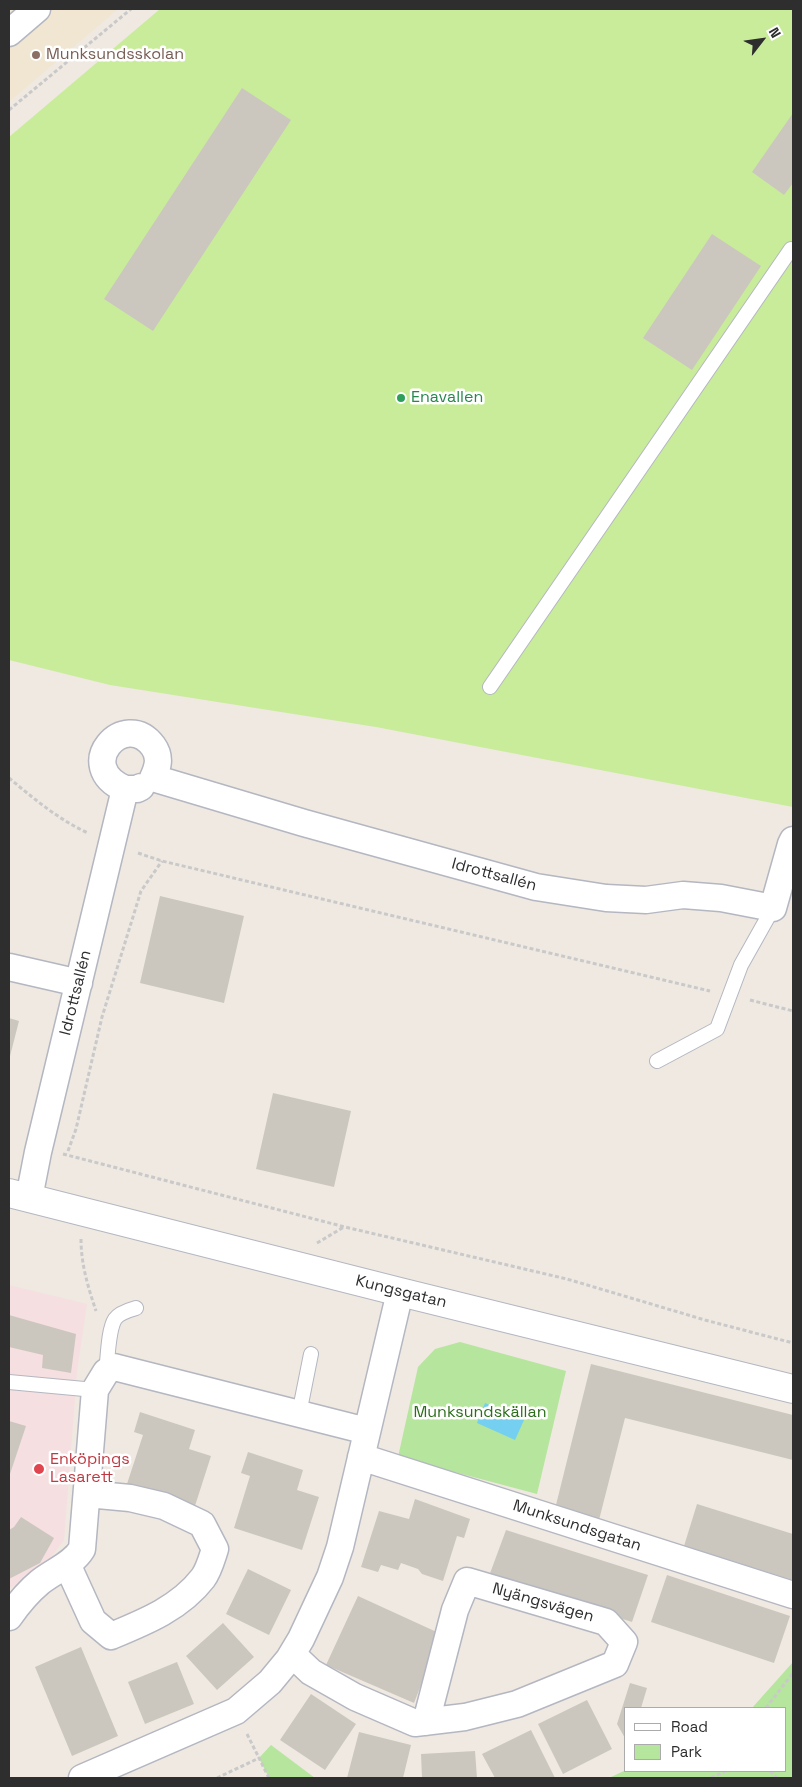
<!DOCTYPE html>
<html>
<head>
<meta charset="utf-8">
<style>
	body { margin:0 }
	#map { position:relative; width:802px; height:1787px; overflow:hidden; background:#efe9e1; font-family:"Space Grotesk",sans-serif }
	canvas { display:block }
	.frame { position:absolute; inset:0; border:10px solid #2e2e2e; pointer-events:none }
	.legend { position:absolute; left:624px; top:1707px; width:162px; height:65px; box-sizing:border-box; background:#fff; border:1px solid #ababab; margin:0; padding:6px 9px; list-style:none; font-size:15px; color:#2e2e2e }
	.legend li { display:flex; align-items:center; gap:10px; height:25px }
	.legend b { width:25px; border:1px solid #ababab }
	.north { position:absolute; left:737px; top:15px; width:50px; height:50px; -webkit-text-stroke:4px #fff; paint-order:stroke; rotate:60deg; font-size:14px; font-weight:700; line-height:20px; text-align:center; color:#2e2e2e }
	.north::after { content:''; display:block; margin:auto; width:18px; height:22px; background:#2e2e2e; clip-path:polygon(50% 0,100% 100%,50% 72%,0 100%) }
</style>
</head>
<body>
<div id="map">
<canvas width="802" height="1787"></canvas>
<div class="frame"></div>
<ul class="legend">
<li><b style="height:6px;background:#fff"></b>Road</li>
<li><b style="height:14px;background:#b6e59e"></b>Park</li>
</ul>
<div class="north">N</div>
</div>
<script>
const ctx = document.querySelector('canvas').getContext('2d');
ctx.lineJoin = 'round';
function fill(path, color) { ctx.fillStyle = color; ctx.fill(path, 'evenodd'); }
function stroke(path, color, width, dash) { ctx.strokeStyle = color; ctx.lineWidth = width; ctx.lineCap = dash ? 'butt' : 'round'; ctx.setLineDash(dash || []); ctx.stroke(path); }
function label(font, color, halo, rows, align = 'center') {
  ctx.font = font + ' "Space Grotesk",sans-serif'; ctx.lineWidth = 5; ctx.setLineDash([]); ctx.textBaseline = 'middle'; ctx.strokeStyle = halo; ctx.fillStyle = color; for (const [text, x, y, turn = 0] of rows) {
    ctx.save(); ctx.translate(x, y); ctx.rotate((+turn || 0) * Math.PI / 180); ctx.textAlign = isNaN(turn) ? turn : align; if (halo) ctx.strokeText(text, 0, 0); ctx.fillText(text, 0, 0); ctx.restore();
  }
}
const education = new Path2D(`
	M 9,9 L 118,9 L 9,102 Z`);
const medical = new Path2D(`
	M 9,1285 L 87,1304 L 77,1372 L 64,1540 L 43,1568 L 9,1589 Z`);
const green = new Path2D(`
	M 460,1342 L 566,1371 L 537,1494 L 398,1457 L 418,1367 L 435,1349 Z
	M 793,1662 L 793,1778 L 609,1778 L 626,1770 L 786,1771 L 786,1708 L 752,1708 Z
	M 271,1745 L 315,1778 L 269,1778 L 259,1758 Z`);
const pitch = new Path2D(`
	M 160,9 L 793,9 L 793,807 L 376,727 L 110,685 L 9,660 L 9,137 Z`);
const water = new Path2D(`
	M 485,1403 L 524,1420 L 515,1440 L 477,1423 Z`);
const building = new Path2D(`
	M 242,88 L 291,120 L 153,331 L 104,299 Z
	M 793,113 L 793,183 L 784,195 L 752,172 Z
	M 712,234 L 761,266 L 692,370 L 643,338 Z
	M 160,896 L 244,916 L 224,1003 L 140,983 Z
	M 9,1018 L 19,1021 L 9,1060 Z
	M 273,1093 L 351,1111 L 334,1187 L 256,1169 Z
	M 9,1315 L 76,1334 L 71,1373 L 42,1368 L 43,1355 L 9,1347 Z
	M 591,1364 L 793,1415 L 793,1460 L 625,1418 L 599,1520 L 555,1509 Z
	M 140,1412 L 195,1430 L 189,1449 L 211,1456 L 194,1509 L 126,1487 L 143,1435 L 134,1432 Z
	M 9,1421 L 26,1426 L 9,1477 Z
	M 248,1452 L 303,1470 L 297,1490 L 319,1497 L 302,1550 L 234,1528 L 250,1476 L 241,1473 Z
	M 415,1499 L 470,1519 L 464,1538 L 457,1536 L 443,1581 L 422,1574 L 418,1569 L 401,1563 L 398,1570 L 381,1565 L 378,1572 L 361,1567 L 379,1511 L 409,1519 Z
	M 697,1504 L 793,1534 L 793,1580 L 684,1546 Z
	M 21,1517 L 54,1538 L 40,1563 L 9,1579 L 9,1530 L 14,1527 Z
	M 506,1530 L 648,1575 L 632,1622 L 489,1576 Z
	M 248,1569 L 291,1590 L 269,1635 L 226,1614 Z
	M 667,1575 L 790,1616 L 774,1663 L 651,1622 Z
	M 358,1596 L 441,1634 L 414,1703 L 326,1665 Z
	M 223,1623 L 254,1657 L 217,1690 L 186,1656 Z
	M 81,1647 L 118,1736 L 72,1756 L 35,1667 Z
	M 177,1662 L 194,1704 L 145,1724 L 128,1682 Z
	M 630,1683 L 647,1688 L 641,1708 L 626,1708 L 626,1740 L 617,1724 Z
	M 311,1694 L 356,1724 L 325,1770 L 280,1740 Z
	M 587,1700 L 612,1749 L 563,1774 L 538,1724 Z
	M 531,1730 L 555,1778 L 495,1778 L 482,1754 Z
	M 359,1732 L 411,1745 L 403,1778 L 347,1778 Z
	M 475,1751 L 477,1778 L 422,1778 L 421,1754 Z`);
const path = new Path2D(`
	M 9,110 L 131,9
	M 9,778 C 33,798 59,820 88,833
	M 138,853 L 162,861 L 710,991
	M 750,1000 L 793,1011
	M 68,1151 L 76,1129 L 102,1017 L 141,891 L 162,861
	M 63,1154 L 345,1227 L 567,1279 L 705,1320 L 793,1343
	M 81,1239 C 81,1264 88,1287 96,1311
	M 317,1243 L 344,1227
	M 766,1708 L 793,1673
	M 247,1734 L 259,1758
	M 770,1771 L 777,1778
	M 217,1778 L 259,1758 L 269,1778
	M 711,1778 L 726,1771`);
const service = new Path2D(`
	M 490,687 L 791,249 L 793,250
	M 657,1061 L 717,1029 L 741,965 L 773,908
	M 106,1372 C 108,1358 108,1330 115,1319 C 119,1313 129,1310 136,1308
	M 9,1382 L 95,1390
	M 299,1414 L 311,1354`);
const minor = new Path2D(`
	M 9,33 L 37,9
	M 125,789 C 72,766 125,708 153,746 C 161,757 158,767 153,778 L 304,823 L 536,887 L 606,898 L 646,900 L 683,895 L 721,898 L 773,908 L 791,844 L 793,840
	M 9,967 L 79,983
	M 29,1198 L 38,1152 L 125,789 L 137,789 L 141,787
	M 361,1457 L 793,1595
	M 67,1564 L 93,1621 L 111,1636 C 145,1622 180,1608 203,1578 C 209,1570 212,1558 215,1549 L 202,1524 L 164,1506 L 130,1498 L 87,1494
	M 9,1617 C 18,1604 28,1592 40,1582 C 54,1571 73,1564 82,1549 L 95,1390 L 106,1372 L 114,1367 L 367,1431
	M 292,1654 L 311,1672 L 355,1697 L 415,1723 L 465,1717 L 517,1704 L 615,1664 L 624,1642 L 606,1622 L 467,1581 L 455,1610 L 426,1722
	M 82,1778 L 236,1711 L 270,1682 L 289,1659 L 301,1639 L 330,1577 L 340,1547 L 400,1292`);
const tertiary = new Path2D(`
	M 9,1193 L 400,1292 L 793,1389`);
const markers = [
	[36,55,5,"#8d6e63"],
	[401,398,5,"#2e9e5b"],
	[39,1469,6,"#e0444e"]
];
const educationNames = [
	["Munksundsskolan",46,55]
];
const leisureNames = [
	["Enavallen",411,398]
];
const streetNames = [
	["Idrottsallén",494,875,15],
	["Idrottsallén",76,993,-76],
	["Kungsgatan",401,1292,14],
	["Munksundsgatan",577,1526,18],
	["Nyängsvägen",543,1603,16]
];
const parkNames = [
	["Munksundskällan",480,1413]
];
const healthNames = [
	["Enköpings",50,1460],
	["Lasarett",50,1478]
];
fill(education, '#f0e6d1');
fill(medical, '#f5dfe0');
fill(green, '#b6e59e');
fill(pitch, '#c9ec9a');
fill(water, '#75cff0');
fill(building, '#cbc7bf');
stroke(service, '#b4b7c1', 16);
stroke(minor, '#b4b7c1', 29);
stroke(tertiary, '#b4b7c1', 30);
stroke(path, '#c9c9c9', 3, [4, 2.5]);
stroke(service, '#fff', 14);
stroke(minor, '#fff', 26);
stroke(tertiary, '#fff', 28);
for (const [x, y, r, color] of markers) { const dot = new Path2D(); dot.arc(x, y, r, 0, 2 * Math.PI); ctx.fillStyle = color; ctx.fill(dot); stroke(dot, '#fff', 2); }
label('16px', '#785e54', '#fff', educationNames, 'left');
label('16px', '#27864d', '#fff', leisureNames, 'left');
label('16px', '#2e2e2e', '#fff', streetNames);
label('16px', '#2c6e1b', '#fff', parkNames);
label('16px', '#be3a42', '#fff', healthNames, 'left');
</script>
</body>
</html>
